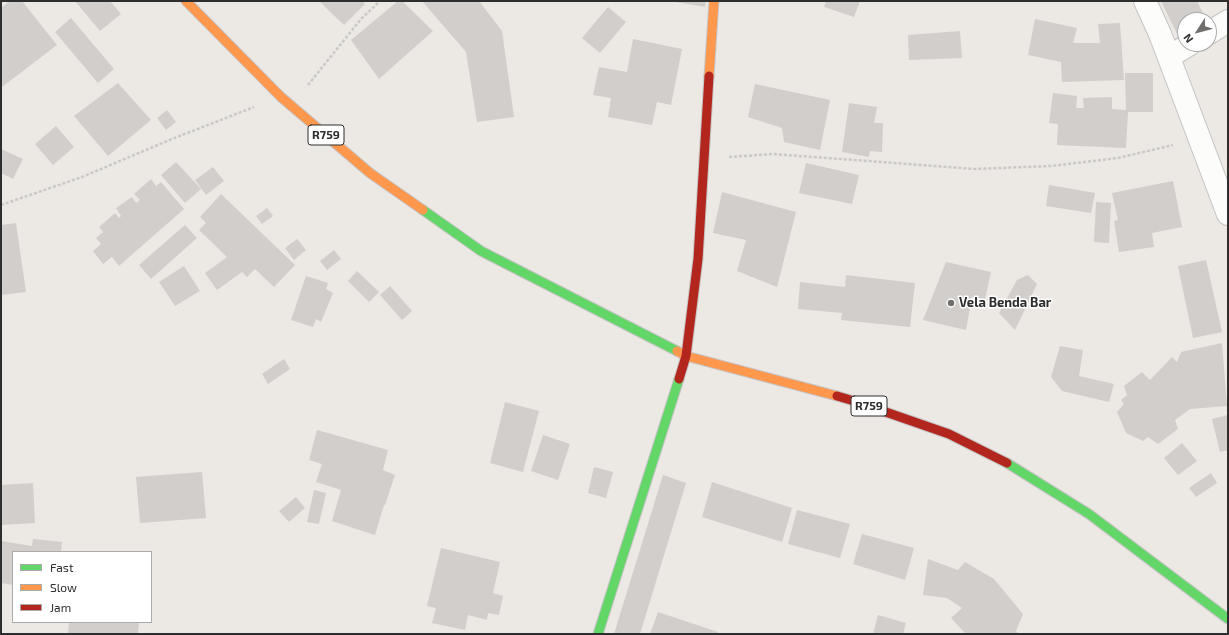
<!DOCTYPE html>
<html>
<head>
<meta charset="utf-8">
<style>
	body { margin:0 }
	#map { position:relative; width:1229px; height:635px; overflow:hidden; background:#ece8e4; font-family:"Exo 2",sans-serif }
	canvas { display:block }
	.frame { position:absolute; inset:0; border:2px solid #2e2e2e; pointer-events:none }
	.legend { position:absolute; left:12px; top:551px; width:140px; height:72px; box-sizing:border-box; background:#fff; border:1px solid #ababab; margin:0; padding:5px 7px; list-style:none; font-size:12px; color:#2e2e2e }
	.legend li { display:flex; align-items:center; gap:8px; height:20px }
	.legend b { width:20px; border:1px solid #ababab }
	.north { position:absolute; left:1177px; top:12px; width:40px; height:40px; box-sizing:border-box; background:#fff; border:1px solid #ababab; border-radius:50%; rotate:234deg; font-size:11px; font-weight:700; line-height:16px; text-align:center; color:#2e2e2e }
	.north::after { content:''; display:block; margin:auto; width:14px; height:18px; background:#706f6e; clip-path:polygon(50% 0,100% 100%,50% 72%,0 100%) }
</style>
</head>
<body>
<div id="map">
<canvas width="1229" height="635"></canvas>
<div class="frame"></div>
<ul class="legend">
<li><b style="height:5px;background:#63d668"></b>Fast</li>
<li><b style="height:5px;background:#ff974d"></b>Slow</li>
<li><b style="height:5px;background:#b3261e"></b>Jam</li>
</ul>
<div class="north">N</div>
</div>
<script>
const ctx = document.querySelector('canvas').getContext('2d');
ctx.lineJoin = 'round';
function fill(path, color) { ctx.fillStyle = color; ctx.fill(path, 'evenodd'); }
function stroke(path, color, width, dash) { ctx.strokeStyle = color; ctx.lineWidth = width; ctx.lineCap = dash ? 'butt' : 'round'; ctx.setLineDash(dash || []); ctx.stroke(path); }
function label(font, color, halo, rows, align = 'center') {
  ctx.font = font + ' "Exo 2",sans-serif'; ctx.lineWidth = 3; ctx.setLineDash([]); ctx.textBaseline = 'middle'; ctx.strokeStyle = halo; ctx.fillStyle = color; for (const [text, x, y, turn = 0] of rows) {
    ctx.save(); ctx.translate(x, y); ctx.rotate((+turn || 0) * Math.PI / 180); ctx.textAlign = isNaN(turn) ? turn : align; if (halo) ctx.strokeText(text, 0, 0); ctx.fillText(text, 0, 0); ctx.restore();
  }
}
const building = new Path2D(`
	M 10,1 L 22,1 L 57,45 L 2,87 L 1,8 Z
	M 75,1 L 110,1 L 121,14 L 100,31 Z
	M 319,1 L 362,1 L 365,4 L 344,25 Z
	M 398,1 L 402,1 L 433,31 L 379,79 L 351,40 Z
	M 422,1 L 479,1 L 502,31 L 514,117 L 477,122 L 466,52 Z
	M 670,1 L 706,1 L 705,7 Z
	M 826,1 L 860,1 L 854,17 L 824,7 Z
	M 1161,1 L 1197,1 L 1206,20 L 1185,20 L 1185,36 L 1179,38 Z
	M 608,7 L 626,22 L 600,53 L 582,38 Z
	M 71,18 L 114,69 L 98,83 L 55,32 Z
	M 1035,19 L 1077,28 L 1073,43 L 1100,43 L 1098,24 L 1120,23 L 1124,80 L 1062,82 L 1061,62 L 1028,55 Z
	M 960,31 L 962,58 L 909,60 L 908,35 Z
	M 633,39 L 682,49 L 671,105 L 657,102 L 652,125 L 608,117 L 611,98 L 593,95 L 599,67 L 627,72 Z
	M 1125,73 L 1153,73 L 1153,112 L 1128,112 L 1126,148 L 1057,145 L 1058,124 L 1049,123 L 1053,93 L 1077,96 L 1076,108 L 1084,108 L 1083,98 L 1112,97 L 1112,109 L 1126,110 Z
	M 118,83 L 151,120 L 108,156 L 74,116 Z
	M 755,84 L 830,100 L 820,150 L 784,142 L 782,128 L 748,117 Z
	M 849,103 L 877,107 L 874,123 L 883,123 L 882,152 L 870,151 L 869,157 L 842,152 Z
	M 167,110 L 176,122 L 166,130 L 157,118 Z
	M 56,126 L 74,147 L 53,165 L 35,144 Z
	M 1,149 L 23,159 L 13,179 L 1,173 Z
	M 176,162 L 201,189 L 185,203 L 161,175 Z
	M 806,163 L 859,175 L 852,204 L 799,193 Z
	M 213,167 L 224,181 L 206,195 L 195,180 Z
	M 151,179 L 156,186 L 161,182 L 184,209 L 119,266 L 112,257 L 103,264 L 93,251 L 101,244 L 96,238 L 103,232 L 99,227 L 115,213 L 119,218 L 121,216 L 116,208 L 132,197 L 136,203 L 140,200 L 134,194 Z
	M 1173,181 L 1182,227 L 1152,233 L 1154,247 L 1119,252 L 1114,221 L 1118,220 L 1112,193 Z
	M 1049,185 L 1095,193 L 1091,213 L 1046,206 Z
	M 722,192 L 796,212 L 777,287 L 737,271 L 746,240 L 713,233 Z
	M 221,194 L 295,265 L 274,287 L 255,269 L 247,277 L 242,272 L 217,290 L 205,273 L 227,257 L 199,230 L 206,223 L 200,217 Z
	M 1096,202 L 1111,203 L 1109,243 L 1094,242 Z
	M 267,208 L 273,216 L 262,224 L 256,216 Z
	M 16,223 L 26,292 L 1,295 L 1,225 Z
	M 185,225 L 197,238 L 151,279 L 139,265 Z
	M 297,239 L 306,250 L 294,260 L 285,248 Z
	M 334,250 L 341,259 L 327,270 L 320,261 Z
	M 1206,260 L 1222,332 L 1193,338 L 1178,266 Z
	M 946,262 L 991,272 L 985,299 L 972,297 L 966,330 L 923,320 Z
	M 184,266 L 200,291 L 175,306 L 159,282 Z
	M 357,271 L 379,292 L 369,302 L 348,281 Z
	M 846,275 L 915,283 L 910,327 L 841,320 L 842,313 L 798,309 L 800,282 L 845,287 Z
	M 1028,275 L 1037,284 L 1015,330 L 999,313 L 1017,280 Z
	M 306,276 L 328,283 L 326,289 L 333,293 L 321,322 L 316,319 L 313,327 L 291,320 Z
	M 390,286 L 412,311 L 402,320 L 380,295 Z
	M 1222,343 L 1227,406 L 1190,409 L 1175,420 L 1178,429 L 1158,444 L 1148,437 L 1143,441 L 1126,433 L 1117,412 L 1124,404 L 1121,400 L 1127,395 L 1124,386 L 1142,372 L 1150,380 L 1172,357 L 1177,362 L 1181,352 Z
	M 1060,346 L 1083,350 L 1079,376 L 1114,384 L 1109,402 L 1062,391 L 1051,377 Z
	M 284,359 L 290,369 L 268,384 L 262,374 Z
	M 505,402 L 539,411 L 523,472 L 490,463 Z
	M 1228,415 L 1228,450 L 1220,452 L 1212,419 Z
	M 317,430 L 388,450 L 383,470 L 395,475 L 385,505 L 384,505 L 375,535 L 332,521 L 341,490 L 316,482 L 322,464 L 309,460 Z
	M 543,435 L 570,444 L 558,480 L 531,471 Z
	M 1182,443 L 1197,461 L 1178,475 L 1164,458 Z
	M 594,467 L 613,472 L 606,498 L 588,493 Z
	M 202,472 L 206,518 L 140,523 L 136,477 Z
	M 1211,473 L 1217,483 L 1196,497 L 1189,488 Z
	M 663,475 L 686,483 L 640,634 L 614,634 Z
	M 712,482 L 792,508 L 782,542 L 702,517 Z
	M 33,483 L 35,523 L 1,525 L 1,485 Z
	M 314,490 L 326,493 L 319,524 L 307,522 Z
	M 296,497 L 305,508 L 289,522 L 279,511 Z
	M 797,510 L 850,524 L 840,558 L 788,544 Z
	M 862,534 L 914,548 L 905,580 L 853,564 Z
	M 33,539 L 62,542 L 61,552 L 13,552 L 13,585 L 1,583 L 1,541 L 32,546 Z
	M 441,548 L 500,562 L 493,593 L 503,596 L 499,615 L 488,613 L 487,620 L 468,615 L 465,630 L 432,623 L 436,608 L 427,606 Z
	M 928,559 L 958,570 L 965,562 L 994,579 L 1023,614 L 1016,631 L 1019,634 L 966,634 L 951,618 L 962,608 L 947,598 L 923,595 Z
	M 658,612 L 718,632 L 718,634 L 650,634 Z
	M 878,615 L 906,623 L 903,634 L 873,634 Z
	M 69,622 L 139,622 L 138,634 L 68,634 Z`);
const path = new Path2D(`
	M 308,85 L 361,19 L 380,1
	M 729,157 L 773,154 L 975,169 L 1051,166 L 1118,158 L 1173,145
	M 1,205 L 82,177 L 172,139 L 254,107`);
const street = new Path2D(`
	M 1145,1 L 1160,34 L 1228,214
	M 1209,33 L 1228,21
	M 1169,57 L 1190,44`);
const fast = new Path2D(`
	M 423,210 L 481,251 L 677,351
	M 1007,463 L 1089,514 L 1228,619
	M 598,634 L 679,379`);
const slow = new Path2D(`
	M 186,1 L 281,97 L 370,173 L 423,210
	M 709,76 L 714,1
	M 677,351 L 686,356 L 837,396`);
const jam = new Path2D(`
	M 679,379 L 686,356 L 698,259 L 709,76
	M 837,396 L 854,401 L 949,434 L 1007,463`);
const markers = [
	[951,303,4,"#706f6e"]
];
const shields = [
	[326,135,36],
	[869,406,36]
];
const shieldNames = [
	["R759",326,135],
	["R759",869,406]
];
const poiNames = [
	["Vela Benda Bar",959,303]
];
fill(building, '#d1cecb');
stroke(street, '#c5c4c5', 24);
stroke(fast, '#c5c4c5', 11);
stroke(slow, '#c5c4c5', 11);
stroke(jam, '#c5c4c5', 11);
stroke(path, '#c9c9c8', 2.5, [3, 2]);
stroke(street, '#fcfcfb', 22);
stroke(fast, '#63d668', 9);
stroke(slow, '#ff974d', 9);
stroke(jam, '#b3261e', 9);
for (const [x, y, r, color] of markers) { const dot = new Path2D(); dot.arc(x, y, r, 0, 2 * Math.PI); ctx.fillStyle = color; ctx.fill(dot); stroke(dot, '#fff', 1.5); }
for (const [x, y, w] of shields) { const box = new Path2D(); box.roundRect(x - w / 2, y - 10, w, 20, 3); ctx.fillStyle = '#fff'; ctx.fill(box); stroke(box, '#2e2e2e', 1); }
label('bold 12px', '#2e2e2e', null, shieldNames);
label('bold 13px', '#2e2e2e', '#fff', poiNames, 'left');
</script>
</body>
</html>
